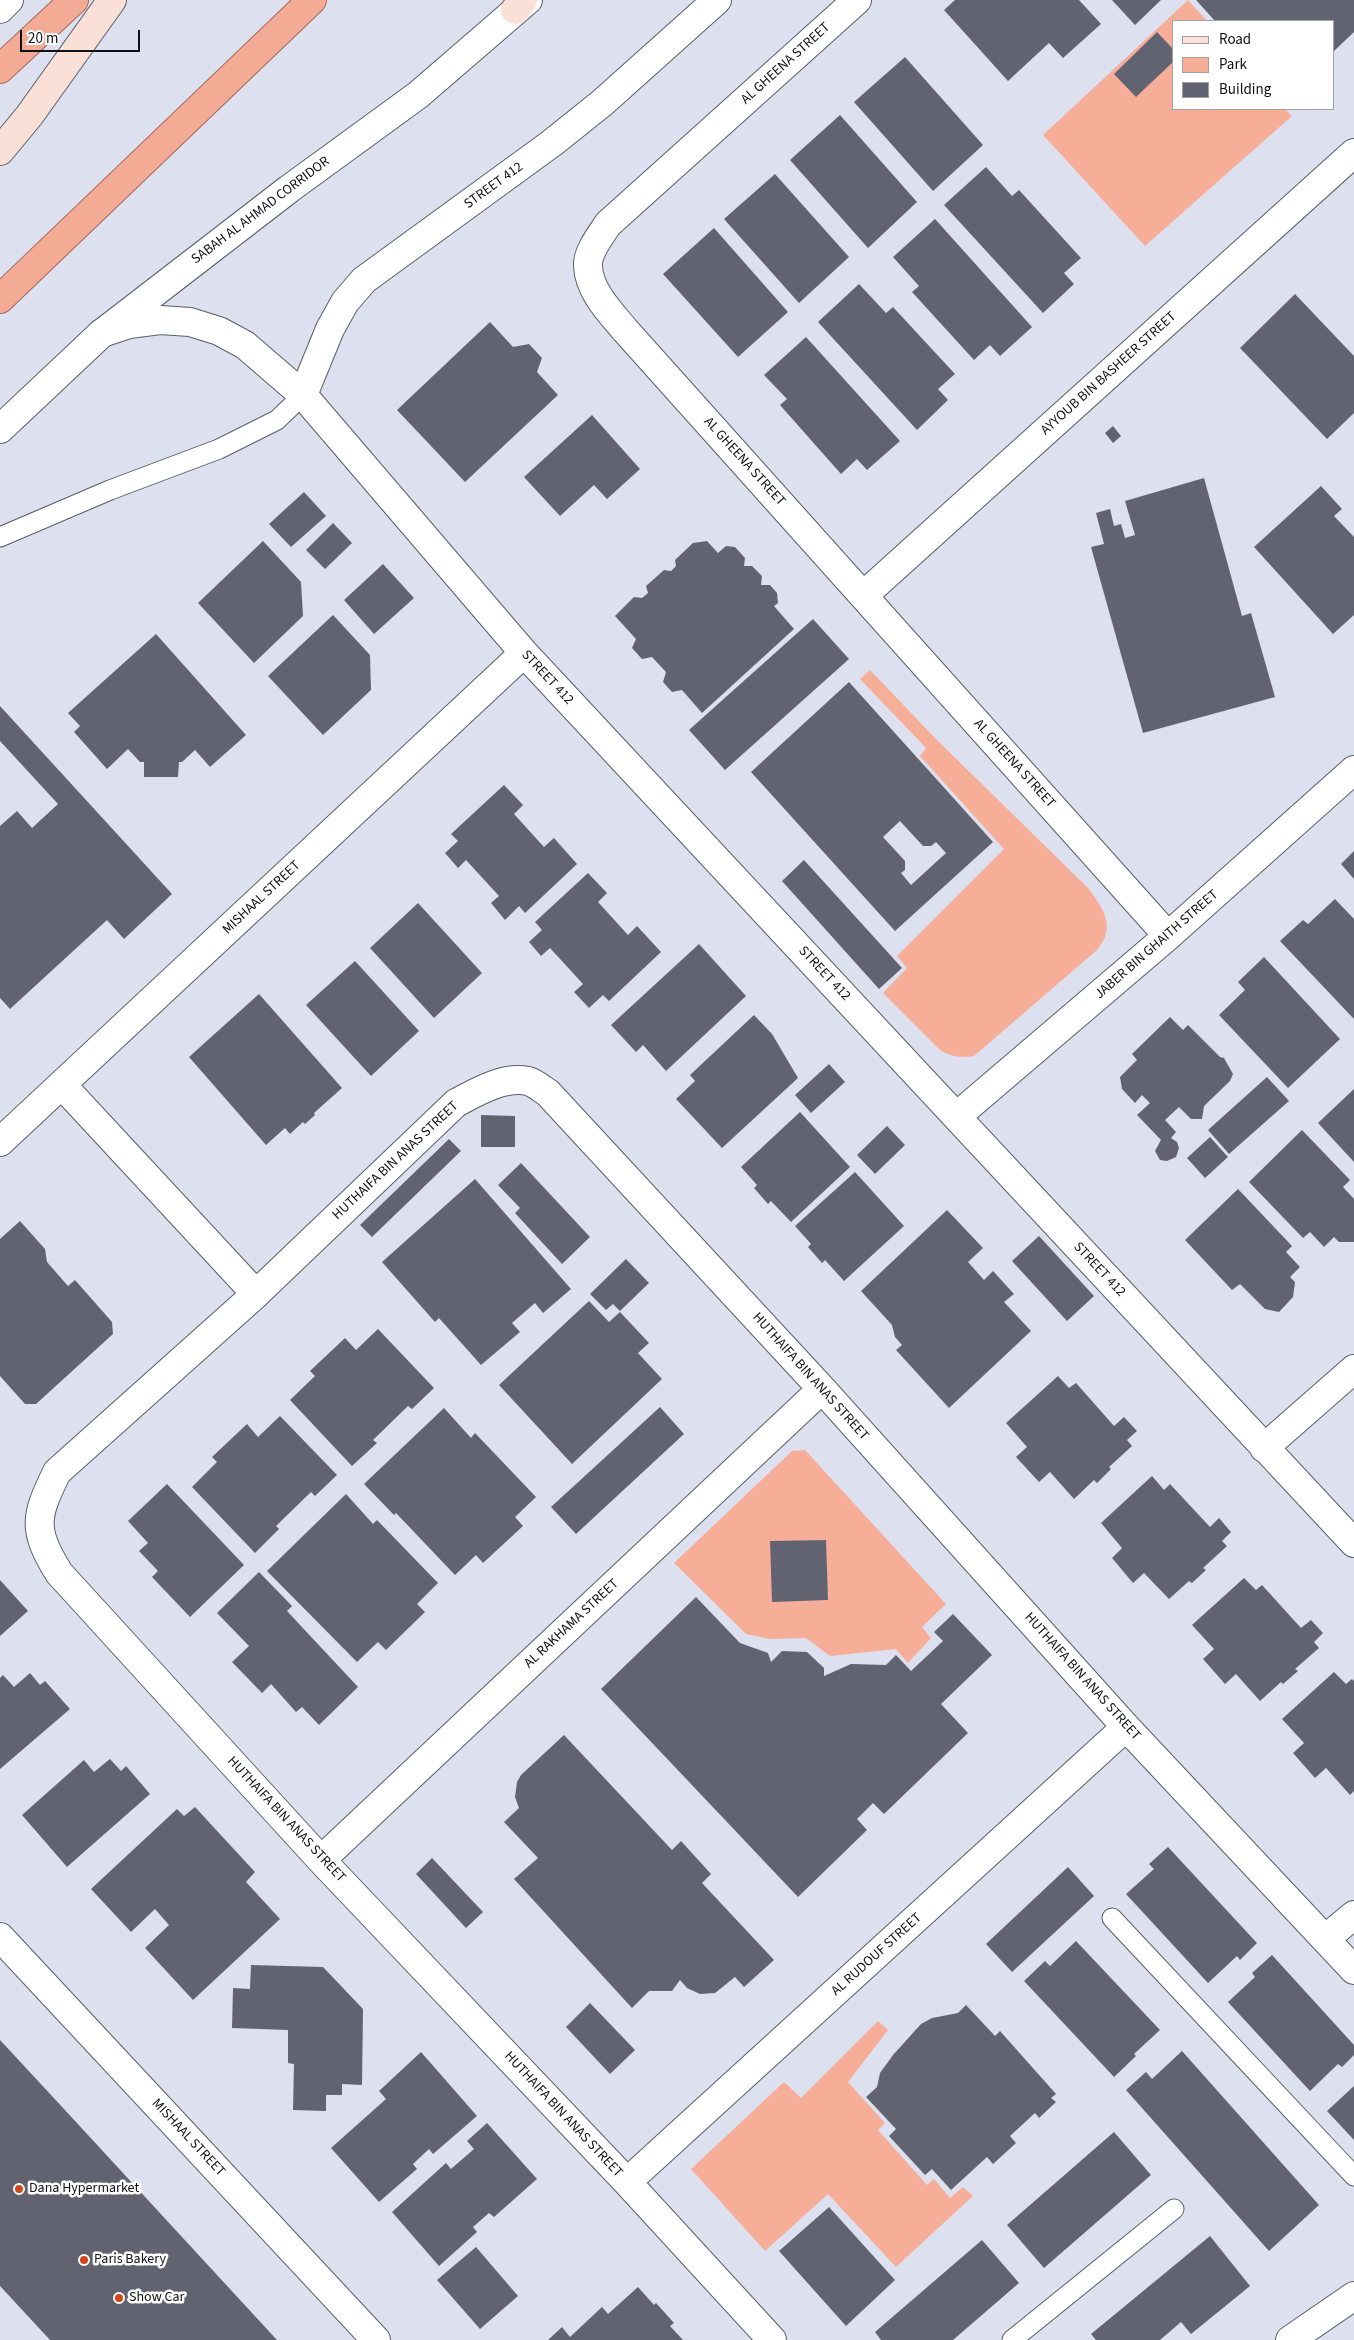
<!DOCTYPE html>
<html>
<head>
<meta charset="utf-8">
<style>
	body { margin:0 }
	#map { position:relative; width:1354px; height:2340px; overflow:hidden; background:#dde0ee; font-family:"Source Sans 3",sans-serif }
	canvas { display:block }
	.legend { position:absolute; left:1172px; top:20px; width:162px; height:90px; box-sizing:border-box; background:#fff; border:1px solid #9fa0a2; margin:0; padding:6px 9px; list-style:none; font-size:15px; color:#101116 }
	.legend li { display:flex; align-items:center; gap:10px; height:25px }
	.legend b { width:25px; border:1px solid #9fa0a2 }
	.scale { position:absolute; left:20px; top:30px; width:120px; height:22px; box-sizing:border-box; border:2px solid #101116; border-top:0; padding-left:6px; font-size:15px; line-height:18px; white-space:nowrap; color:#101116; -webkit-text-stroke:4px #fff; paint-order:stroke }
</style>
</head>
<body>
<div id="map">
<canvas width="1354" height="2340"></canvas>
<ul class="legend">
<li><b style="height:6px;background:#fbe0d8"></b>Road</li>
<li><b style="height:14px;background:#f7ae99"></b>Park</li>
<li><b style="height:14px;background:#616470"></b>Building</li>
</ul>
<div class="scale">20 m</div>
</div>
<script>
const ctx = document.querySelector('canvas').getContext('2d');
ctx.lineJoin = 'round';
function fill(path, color) { ctx.fillStyle = color; ctx.fill(path, 'evenodd'); }
function stroke(path, color, width, dash) { ctx.strokeStyle = color; ctx.lineWidth = width; ctx.lineCap = dash ? 'butt' : 'round'; ctx.setLineDash(dash || []); ctx.stroke(path); }
function label(font, color, halo, rows, align = 'center') {
  ctx.font = font + ' "Source Sans 3",sans-serif'; ctx.lineWidth = 5; ctx.setLineDash([]); ctx.textBaseline = 'middle'; ctx.strokeStyle = halo; ctx.fillStyle = color; for (const [text, x, y, turn = 0] of rows) {
    ctx.save(); ctx.translate(x, y); ctx.rotate((+turn || 0) * Math.PI / 180); ctx.textAlign = isNaN(turn) ? turn : align; if (halo) ctx.strokeText(text, 0, 0); ctx.fillText(text, 0, 0); ctx.restore();
  }
}
const green = new Path2D(`
	M 1188,0 L 1207,21 L 1173,21 L 1173,109 L 1285,109 L 1292,116 L 1145,246 L 1043,135 Z
	M 870,670 L 936,739 L 1089,889 C 1104,910 1116,927 1097,950 L 974,1056 C 960,1058 952,1057 940,1050 L 883,993 L 907,968 L 897,956 L 1004,849 L 920,756 L 926,748 L 860,679 Z
	M 805,1450 L 946,1604 L 922,1627 L 931,1638 L 908,1663 L 896,1649 L 830,1656 L 806,1638 L 770,1639 L 746,1634 L 674,1563 L 792,1451 Z
	M 878,2021 L 888,2030 L 848,2082 L 885,2123 L 878,2130 L 927,2185 L 934,2179 L 950,2198 L 963,2187 L 973,2196 L 896,2267 L 828,2194 L 765,2251 L 691,2169 L 784,2082 L 801,2098 Z`);
const building = new Path2D(`
	M 955,0 L 1079,0 L 1101,24 L 1063,58 L 1049,43 L 1008,81 L 944,10 Z
	M 1112,0 L 1161,0 L 1135,25 Z
	M 1196,0 L 1354,0 L 1354,32 L 1333,52 L 1333,21 L 1215,21 Z
	M 1157,32 L 1173,49 L 1173,62 L 1136,97 L 1114,74 Z
	M 905,57 L 983,145 L 933,191 L 854,102 Z
	M 840,115 L 917,202 L 868,248 L 790,160 Z
	M 986,167 L 1012,196 L 1019,190 L 1081,258 L 1064,273 L 1074,284 L 1043,313 L 944,205 Z
	M 775,174 L 849,257 L 799,303 L 724,219 Z
	M 935,219 L 1032,327 L 1000,356 L 990,345 L 974,360 L 912,292 L 919,286 L 893,257 Z
	M 714,228 L 788,312 L 738,357 L 663,274 Z
	M 859,284 L 886,313 L 893,307 L 955,374 L 938,389 L 948,400 L 917,430 L 818,322 Z
	M 1295,294 L 1354,356 L 1354,413 L 1327,439 L 1240,348 Z
	M 490,322 L 513,347 L 529,344 L 542,358 L 537,372 L 558,395 L 465,482 L 397,410 Z
	M 806,337 L 900,441 L 867,470 L 857,459 L 841,474 L 780,405 L 787,399 L 764,375 Z
	M 592,415 L 640,469 L 607,499 L 594,485 L 560,516 L 524,477 Z
	M 1113,426 L 1121,436 L 1113,443 L 1105,433 Z
	M 1204,478 L 1242,616 L 1251,613 L 1275,697 L 1143,733 L 1091,547 L 1104,544 L 1096,513 L 1110,509 L 1114,526 L 1121,524 L 1125,538 L 1135,535 L 1125,501 Z
	M 1321,486 L 1342,509 L 1334,516 L 1354,537 L 1354,615 L 1333,634 L 1254,547 Z
	M 304,492 L 326,516 L 291,547 L 269,524 Z
	M 333,523 L 352,543 L 325,569 L 306,550 Z
	M 263,541 L 301,582 L 303,616 L 254,663 L 198,603 Z
	M 707,541 L 718,553 L 726,546 L 735,547 L 745,558 L 744,566 L 752,566 L 762,576 L 761,585 L 770,585 L 777,593 L 778,603 L 774,606 L 794,629 L 702,713 L 682,690 L 672,692 L 663,682 L 666,672 L 652,657 L 642,659 L 632,648 L 636,639 L 615,616 L 634,597 L 642,598 L 648,593 L 646,586 L 664,570 L 671,571 L 676,566 L 675,560 L 693,543 Z
	M 383,564 L 414,598 L 374,634 L 344,600 Z
	M 333,615 L 370,655 L 371,690 L 323,735 L 268,676 Z
	M 813,619 L 849,659 L 725,770 L 689,730 Z
	M 156,634 L 246,735 L 210,767 L 195,750 L 182,762 L 179,762 L 178,777 L 144,777 L 144,762 L 140,762 L 128,749 L 107,769 L 74,732 L 80,726 L 68,713 Z
	M 849,682 L 993,842 L 895,931 L 751,772 ZM 900,821 L 923,846 L 931,846 L 936,842 L 946,853 L 911,885 L 901,873 L 905,870 L 905,861 L 883,837 Z
	M 0,706 L 172,894 L 124,939 L 107,920 L 10,1009 L 0,998 L 0,826 L 17,811 L 32,828 L 58,804 L 0,741 Z
	M 504,785 L 523,805 L 514,814 L 544,847 L 554,838 L 577,864 L 525,913 L 519,906 L 505,920 L 491,903 L 499,896 L 466,860 L 458,868 L 445,853 L 458,841 L 451,834 Z
	M 1354,851 L 1354,879 L 1341,864 Z
	M 804,860 L 902,968 L 879,989 L 782,881 Z
	M 588,873 L 607,893 L 598,902 L 628,935 L 637,926 L 661,952 L 609,1001 L 603,995 L 589,1008 L 574,992 L 583,984 L 550,948 L 541,956 L 529,942 L 542,930 L 535,922 Z
	M 1335,899 L 1354,919 L 1354,1019 L 1280,941 L 1303,920 L 1308,924 Z
	M 418,903 L 482,973 L 434,1018 L 370,948 Z
	M 699,944 L 746,996 L 666,1071 L 643,1045 L 636,1052 L 611,1025 Z
	M 1264,957 L 1340,1039 L 1288,1088 L 1219,1015 L 1245,990 L 1238,982 Z
	M 355,961 L 419,1031 L 371,1076 L 306,1005 Z
	M 259,994 L 342,1088 L 314,1113 L 315,1115 L 305,1124 L 303,1122 L 290,1134 L 285,1128 L 266,1145 L 189,1057 Z
	M 754,1015 L 772,1034 L 798,1078 L 722,1148 L 676,1099 L 695,1081 L 690,1075 Z
	M 1170,1017 L 1183,1030 L 1188,1025 L 1220,1057 L 1224,1058 L 1233,1074 L 1230,1081 L 1204,1106 L 1202,1119 L 1191,1119 L 1179,1107 L 1165,1120 L 1176,1132 L 1171,1138 L 1177,1142 L 1179,1148 L 1176,1157 L 1167,1161 L 1160,1160 L 1155,1151 L 1161,1140 L 1137,1115 L 1150,1103 L 1142,1095 L 1135,1103 L 1122,1089 L 1120,1077 L 1137,1060 L 1132,1054 Z
	M 829,1064 L 845,1082 L 811,1113 L 795,1095 Z
	M 1267,1077 L 1289,1101 L 1229,1154 L 1208,1130 Z
	M 1354,1089 L 1354,1162 L 1318,1123 Z
	M 800,1112 L 850,1167 L 791,1222 L 771,1201 L 768,1204 L 754,1188 L 757,1185 L 741,1167 Z
	M 481,1115 L 515,1116 L 515,1147 L 481,1147 Z
	M 887,1126 L 905,1145 L 875,1174 L 857,1155 Z
	M 1302,1130 L 1350,1180 L 1343,1187 L 1354,1199 L 1354,1242 L 1339,1242 L 1334,1237 L 1324,1247 L 1310,1232 L 1303,1238 L 1249,1182 Z
	M 1210,1137 L 1228,1157 L 1205,1178 L 1187,1158 Z
	M 449,1139 L 461,1151 L 372,1237 L 360,1225 Z
	M 521,1163 L 590,1237 L 562,1264 L 515,1213 L 520,1208 L 498,1185 Z
	M 855,1172 L 904,1226 L 844,1281 L 825,1260 L 822,1263 L 808,1247 L 811,1244 L 795,1226 Z
	M 475,1179 L 571,1289 L 543,1313 L 535,1303 L 512,1323 L 520,1332 L 481,1365 L 439,1318 L 435,1322 L 382,1262 Z
	M 1238,1189 L 1292,1246 L 1286,1252 L 1300,1267 L 1290,1277 L 1295,1282 L 1293,1297 L 1279,1312 L 1265,1309 L 1240,1284 L 1232,1290 L 1185,1240 Z
	M 947,1210 L 983,1248 L 968,1262 L 984,1280 L 993,1271 L 1014,1294 L 1004,1302 L 1031,1331 L 949,1408 L 896,1350 L 902,1345 L 895,1337 L 892,1325 L 861,1291 Z
	M 20,1221 L 45,1249 L 47,1262 L 68,1286 L 75,1280 L 112,1322 L 113,1334 L 36,1404 L 25,1404 L 0,1376 L 0,1239 Z
	M 1039,1236 L 1094,1296 L 1067,1321 L 1012,1261 Z
	M 626,1259 L 649,1283 L 620,1311 L 613,1304 L 606,1310 L 590,1294 Z
	M 589,1301 L 609,1322 L 620,1312 L 649,1343 L 638,1353 L 662,1379 L 572,1464 L 499,1385 Z
	M 378,1329 L 434,1388 L 412,1409 L 408,1406 L 373,1440 L 377,1443 L 352,1466 L 290,1400 L 315,1376 L 310,1371 L 345,1338 L 356,1350 Z
	M 1058,1376 L 1069,1388 L 1076,1383 L 1114,1426 L 1124,1417 L 1137,1431 L 1127,1440 L 1132,1446 L 1109,1467 L 1111,1469 L 1097,1483 L 1094,1480 L 1074,1499 L 1050,1472 L 1039,1482 L 1016,1457 L 1027,1447 L 1006,1423 Z
	M 660,1407 L 684,1434 L 576,1534 L 551,1507 Z
	M 444,1408 L 471,1438 L 475,1433 L 536,1497 L 515,1517 L 523,1526 L 483,1563 L 476,1555 L 455,1575 L 396,1513 L 394,1515 L 364,1484 Z
	M 280,1416 L 337,1475 L 315,1496 L 311,1492 L 276,1526 L 279,1529 L 255,1553 L 192,1487 L 217,1462 L 212,1457 L 247,1424 L 258,1437 Z
	M 1152,1476 L 1164,1490 L 1170,1484 L 1210,1527 L 1219,1518 L 1231,1532 L 1222,1541 L 1227,1546 L 1203,1568 L 1206,1570 L 1192,1583 L 1189,1581 L 1169,1599 L 1144,1573 L 1133,1583 L 1112,1558 L 1122,1548 L 1101,1523 Z
	M 167,1484 L 244,1565 L 190,1617 L 152,1577 L 158,1571 L 139,1551 L 148,1543 L 128,1521 Z
	M 346,1494 L 373,1524 L 377,1520 L 438,1583 L 417,1604 L 425,1612 L 386,1650 L 378,1642 L 357,1662 L 267,1571 Z
	M 826,1540 L 828,1600 L 772,1602 L 770,1541 Z
	M 259,1572 L 292,1606 L 287,1611 L 358,1687 L 319,1725 L 302,1707 L 296,1712 L 271,1684 L 262,1693 L 232,1662 L 249,1646 L 217,1613 Z
	M 1244,1578 L 1256,1590 L 1262,1585 L 1301,1628 L 1311,1620 L 1323,1633 L 1314,1642 L 1319,1648 L 1295,1669 L 1298,1671 L 1283,1684 L 1281,1682 L 1260,1701 L 1236,1674 L 1225,1684 L 1203,1659 L 1214,1649 L 1192,1625 Z
	M 0,1580 L 28,1611 L 0,1636 Z
	M 696,1597 L 740,1643 L 768,1653 L 771,1662 L 782,1651 L 807,1652 L 824,1668 L 824,1676 L 851,1664 L 886,1665 L 896,1655 L 911,1671 L 943,1641 L 934,1632 L 953,1614 L 992,1655 L 941,1704 L 968,1733 L 884,1814 L 873,1803 L 857,1819 L 867,1830 L 798,1897 L 601,1689 Z
	M 1334,1672 L 1346,1684 L 1352,1679 L 1354,1681 L 1354,1791 L 1350,1795 L 1326,1768 L 1315,1778 L 1293,1753 L 1304,1743 L 1282,1719 Z
	M 30,1673 L 40,1685 L 45,1681 L 70,1709 L 0,1769 L 0,1678 L 3,1675 L 14,1687 Z
	M 564,1735 L 672,1850 L 681,1841 L 711,1874 L 702,1883 L 774,1960 L 744,1987 L 735,1977 L 715,1993 L 700,1994 L 687,1988 L 680,1980 L 672,1991 L 649,1991 L 632,2008 L 514,1879 L 538,1858 L 504,1822 L 519,1808 L 515,1797 L 517,1782 L 521,1775 Z
	M 110,1759 L 121,1771 L 126,1766 L 150,1794 L 67,1867 L 22,1815 L 84,1760 L 94,1772 Z
	M 195,1807 L 255,1872 L 246,1882 L 280,1919 L 193,2000 L 145,1948 L 169,1925 L 155,1909 L 131,1932 L 91,1889 L 177,1809 L 184,1816 Z
	M 1168,1847 L 1257,1943 L 1240,1960 L 1237,1956 L 1208,1983 L 1126,1894 L 1154,1869 L 1149,1864 Z
	M 432,1858 L 483,1912 L 466,1928 L 416,1874 Z
	M 1068,1867 L 1094,1896 L 1012,1972 L 986,1944 Z
	M 1076,1941 L 1160,2030 L 1134,2054 L 1136,2056 L 1114,2077 L 1024,1981 L 1045,1961 L 1050,1966 Z
	M 1272,1955 L 1354,2045 L 1354,2055 L 1342,2067 L 1338,2064 L 1310,2091 L 1228,2002 L 1255,1977 L 1252,1973 Z
	M 251,1965 L 323,1967 L 363,2009 L 362,2085 L 342,2084 L 342,2095 L 326,2095 L 326,2111 L 293,2110 L 294,2064 L 288,2063 L 288,2030 L 232,2028 L 233,1988 L 250,1989 Z
	M 590,2003 L 635,2050 L 610,2074 L 566,2027 Z
	M 966,2005 L 995,2036 L 1000,2031 L 1056,2094 L 1051,2098 L 1056,2102 L 1039,2118 L 1035,2113 L 1010,2136 L 1016,2143 L 993,2164 L 987,2157 L 951,2190 L 932,2169 L 925,2175 L 889,2136 L 896,2129 L 866,2097 L 877,2087 L 880,2073 L 893,2055 L 921,2024 L 932,2018 L 958,2013 Z
	M 0,2040 L 64,2109 L 277,2340 L 50,2340 L 0,2286 Z
	M 1182,2051 L 1319,2205 L 1269,2251 L 1126,2090 L 1146,2072 L 1152,2079 Z
	M 421,2052 L 477,2116 L 433,2154 L 429,2149 L 413,2164 L 417,2169 L 379,2202 L 331,2148 L 386,2099 L 379,2091 Z
	M 1354,2086 L 1354,2140 L 1327,2111 Z
	M 487,2123 L 537,2179 L 494,2217 L 489,2213 L 473,2227 L 477,2232 L 439,2266 L 392,2212 L 446,2163 L 451,2169 L 474,2149 L 467,2141 Z
	M 1114,2132 L 1151,2175 L 1044,2268 L 1007,2225 Z
	M 829,2207 L 895,2280 L 846,2326 L 779,2251 Z
	M 1210,2236 L 1250,2286 L 1191,2334 L 1181,2322 L 1160,2340 L 1096,2340 L 1091,2334 Z
	M 982,2240 L 1019,2283 L 953,2340 L 881,2340 L 875,2332 Z
	M 476,2247 L 518,2296 L 480,2329 L 437,2280 Z
	M 638,2287 L 654,2305 L 656,2303 L 674,2323 L 670,2326 L 683,2340 L 548,2340 L 562,2327 L 570,2337 L 602,2307 L 608,2314 Z`);
const service = new Path2D(`
	M 0,537 L 110,490 L 219,449 L 277,420 L 303,395
	M 1112,1918 L 1354,2176
	M 1012,2340 L 1174,2209`);
const minor = new Path2D(`
	M 857,0 L 608,224 C 601,235 587,252 588,266 C 589,291 610,312 625,330 L 1168,936
	M 102,333 L 129,324 L 160,320 L 190,322 L 219,331 L 245,345 L 303,395 L 524,653 L 1354,1543
	M 303,395 L 330,329 L 345,302 L 364,280 L 552,143 L 602,103 L 717,0
	M 864,595 L 1354,153
	M 62,1085 L 256,1294
	M 957,1116 L 1168,936 L 1354,770
	M 0,1142 L 524,653
	M 1264,1448 L 1354,1369
	M 321,1860 L 822,1389
	M 0,1937 L 376,2340
	M 1325,1939 L 1354,1915
	M 627,2182 L 1126,1727
	M 772,2340 L 627,2182 L 321,1860 L 59,1573 C 32,1529 35,1517 57,1472 L 256,1294 L 456,1103 C 477,1092 503,1076 528,1081 C 535,1083 542,1089 548,1093 L 822,1389 L 1126,1727 L 1354,1970
	M 1290,2340 L 1354,2296`);
const tertiary = new Path2D(`
	M 0,9 L 9,0
	M 0,429 L 101,334 L 289,189 L 418,95 L 528,0`);
const secondary = new Path2D(`
	M 515,10 L 523,0
	M 0,151 L 29,116 L 112,0`);
const trunk = new Path2D(`
	M 0,69 L 74,0
	M 0,299 L 312,0`);
const markers = [
	[19,2189,5,"#cf471b"],
	[84,2260,5,"#cf471b"],
	[119,2298,5,"#cf471b"]
];
const streetNames = [
	["AL GHEENA STREET",786,64,-42],
	["STREET 412",494,186,-36],
	["SABAH AL AHMAD CORRIDOR",261,211,-37],
	["AYYOUB BIN BASHEER STREET",1109,374,-42],
	["AL GHEENA STREET",744,462,48],
	["STREET 412",547,678,47],
	["AL GHEENA STREET",1014,764,48],
	["MISHAAL STREET",262,898,-43],
	["JABER BIN GHAITH STREET",1157,945,-41],
	["STREET 412",824,974,47],
	["HUTHAIFA BIN ANAS STREET",396,1161,-43],
	["STREET 412",1099,1270,47],
	["HUTHAIFA BIN ANAS STREET",810,1377,48],
	["AL RAKHAMA STREET",572,1624,-43],
	["HUTHAIFA BIN ANAS STREET",1082,1677,48],
	["HUTHAIFA BIN ANAS STREET",286,1820,47],
	["AL RUDOUF STREET",877,1955,-42],
	["HUTHAIFA BIN ANAS STREET",563,2115,47],
	["MISHAAL STREET",188,2138,47]
];
const poiNames = [
	["Dana Hypermarket",29,2189],
	["Paris Bakery",94,2260],
	["Show Car",129,2298]
];
fill(green, '#f7ae99');
fill(building, '#616470');
stroke(service, '#5b5d69', 21);
stroke(minor, '#5b5d69', 30);
stroke(tertiary, '#5b5d69', 30);
stroke(secondary, '#5b5d69', 30);
stroke(trunk, '#a36758', 30);
stroke(service, '#fff', 19);
stroke(minor, '#fff', 28);
stroke(tertiary, '#fff', 28);
stroke(secondary, '#fbe0d8', 28);
stroke(trunk, '#f4ab96', 28);
for (const [x, y, r, color] of markers) { const dot = new Path2D(); dot.arc(x, y, r, 0, 2 * Math.PI); ctx.fillStyle = color; ctx.fill(dot); stroke(dot, '#fff', 2); }
label('14px', '#101116', '#fff', streetNames);
label('14px', '#101116', '#fff', poiNames, 'left');
</script>
</body>
</html>
